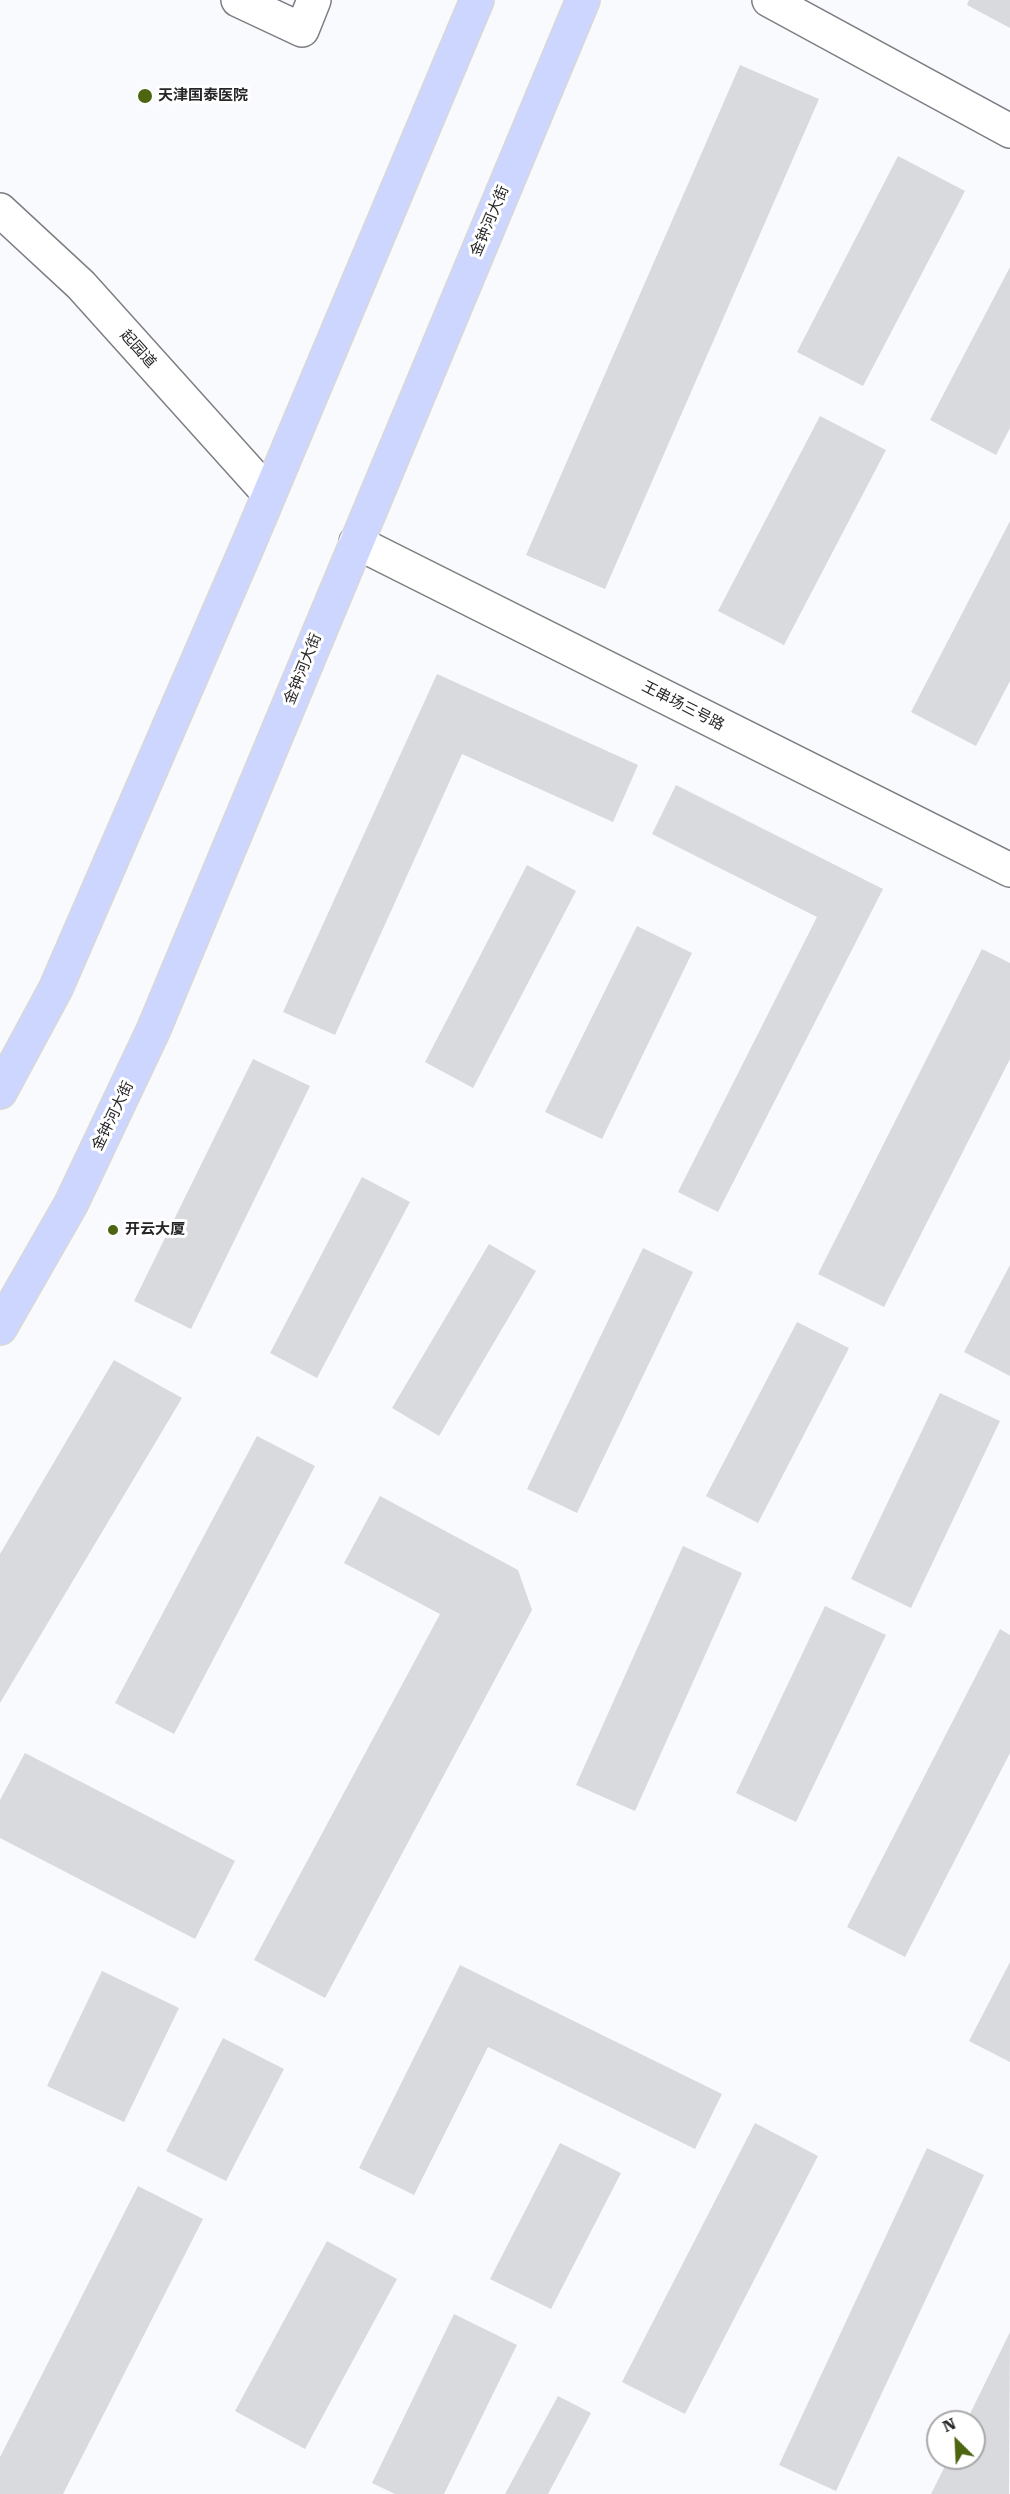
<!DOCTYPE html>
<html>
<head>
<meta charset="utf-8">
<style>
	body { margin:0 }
	#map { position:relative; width:1010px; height:2494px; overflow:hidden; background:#f9fafe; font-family:"Roboto Serif",serif }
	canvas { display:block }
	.north { position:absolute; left:926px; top:2410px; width:60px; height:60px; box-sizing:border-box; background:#fff; border:2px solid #a8a8a9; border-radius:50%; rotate:336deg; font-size:16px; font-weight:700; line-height:24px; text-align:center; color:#262628 }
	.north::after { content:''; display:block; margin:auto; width:21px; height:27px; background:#4d6411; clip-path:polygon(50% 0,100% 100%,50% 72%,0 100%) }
</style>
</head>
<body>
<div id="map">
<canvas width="1010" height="2494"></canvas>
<div class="north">N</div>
</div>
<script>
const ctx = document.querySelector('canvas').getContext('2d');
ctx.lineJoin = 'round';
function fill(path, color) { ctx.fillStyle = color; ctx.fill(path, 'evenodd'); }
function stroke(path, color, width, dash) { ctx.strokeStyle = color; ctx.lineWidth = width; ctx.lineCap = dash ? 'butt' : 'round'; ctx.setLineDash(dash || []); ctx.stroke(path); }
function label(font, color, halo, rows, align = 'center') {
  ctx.font = font + ' "Roboto Serif","Noto Sans SC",serif'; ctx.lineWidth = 6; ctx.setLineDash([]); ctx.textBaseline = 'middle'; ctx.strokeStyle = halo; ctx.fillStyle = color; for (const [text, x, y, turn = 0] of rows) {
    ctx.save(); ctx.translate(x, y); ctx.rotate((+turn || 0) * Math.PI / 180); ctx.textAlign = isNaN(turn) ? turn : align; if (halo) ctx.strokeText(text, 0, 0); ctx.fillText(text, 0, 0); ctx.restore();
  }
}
const building = new Path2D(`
	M 969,0 L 1010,0 L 1010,28 L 967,5 Z
	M 740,65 L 819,99 L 605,589 L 526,555 Z
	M 898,156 L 965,191 L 863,386 L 797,352 Z
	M 1010,267 L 1010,428 L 996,455 L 930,420 Z
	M 820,416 L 886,450 L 784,645 L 718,611 Z
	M 1010,521 L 1010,681 L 976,746 L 911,712 Z
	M 437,674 L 638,765 L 613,822 L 462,754 L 335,1035 L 283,1012 Z
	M 676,785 L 883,889 L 718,1212 L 678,1192 L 817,917 L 652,834 Z
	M 527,865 L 576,891 L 473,1088 L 425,1062 Z
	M 637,926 L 692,953 L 602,1139 L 545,1112 Z
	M 982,949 L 1010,963 L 1010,1059 L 884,1307 L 818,1274 Z
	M 253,1059 L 310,1086 L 191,1329 L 134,1301 Z
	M 362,1177 L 410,1202 L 317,1378 L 270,1353 Z
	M 489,1244 L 536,1271 L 439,1436 L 392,1408 Z
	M 643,1248 L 693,1272 L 577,1513 L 527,1489 Z
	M 1010,1265 L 1010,1376 L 964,1352 Z
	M 797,1322 L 849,1348 L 758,1523 L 706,1496 Z
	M 114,1360 L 182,1398 L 0,1703 L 0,1554 Z
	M 940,1393 L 1000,1421 L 911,1608 L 851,1579 Z
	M 257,1436 L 315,1466 L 174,1734 L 115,1703 Z
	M 380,1496 L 518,1570 L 532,1610 L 325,1998 L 254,1960 L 440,1614 L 344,1563 Z
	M 683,1546 L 742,1573 L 635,1811 L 576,1785 Z
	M 825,1606 L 886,1635 L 796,1822 L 736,1793 Z
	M 1000,1629 L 1010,1635 L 1010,1753 L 905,1957 L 847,1927 Z
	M 25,1753 L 235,1861 L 195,1939 L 0,1838 L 0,1800 Z
	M 1010,1962 L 1010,2062 L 969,2041 Z
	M 460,1965 L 722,2094 L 695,2149 L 488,2047 L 414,2195 L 359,2168 Z
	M 102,1971 L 179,2008 L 124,2122 L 47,2086 Z
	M 223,2038 L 284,2069 L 226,2181 L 166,2151 Z
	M 755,2123 L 818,2156 L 685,2414 L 622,2382 Z
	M 560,2143 L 621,2173 L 551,2309 L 490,2279 Z
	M 927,2148 L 984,2175 L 836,2491 L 779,2465 Z
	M 138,2186 L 203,2219 L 63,2494 L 0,2494 L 0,2457 Z
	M 327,2241 L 397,2279 L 305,2449 L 235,2411 Z
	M 454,2314 L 517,2345 L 444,2494 L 395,2494 L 372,2483 Z
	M 1010,2332 L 1009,2494 L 931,2494 L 949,2458 L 974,2458 L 974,2422 L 966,2422 Z
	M 558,2396 L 591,2413 L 548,2494 L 505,2494 Z`);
const minor = new Path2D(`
	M 238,0 L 302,30 L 314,0
	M 769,0 L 1010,131
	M 0,210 L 81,285 L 269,494
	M 356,542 L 1010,870`);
const major = new Path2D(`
	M 0,1092 L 56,988 L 248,545 L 477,0
	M 0,1328 L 71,1204 L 153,1031 L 583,0`);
const markers = [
	[145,96,8,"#4d6411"],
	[113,1230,6,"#4d6411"]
];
const poiNames = [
	["天津国泰医院",158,96],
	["开云大厦",125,1230]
];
const streetNames = [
	["金钟河大街",490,221,-67],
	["起园道",138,349,48],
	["金钟河大街",303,669,-68],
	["王串场三号路",683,706,27],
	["金钟河大街",113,1116,-64]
];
fill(building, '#d8dade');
stroke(minor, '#7d7e82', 36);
stroke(major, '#d8d8d8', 36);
stroke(minor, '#fff', 33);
stroke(major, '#cdd6ff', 33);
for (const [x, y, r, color] of markers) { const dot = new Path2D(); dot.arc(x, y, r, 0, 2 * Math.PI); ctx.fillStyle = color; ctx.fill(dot); stroke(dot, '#fff', 2); }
label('bold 15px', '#262628', '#fff', poiNames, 'left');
label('15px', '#262628', '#fff', streetNames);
</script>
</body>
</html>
